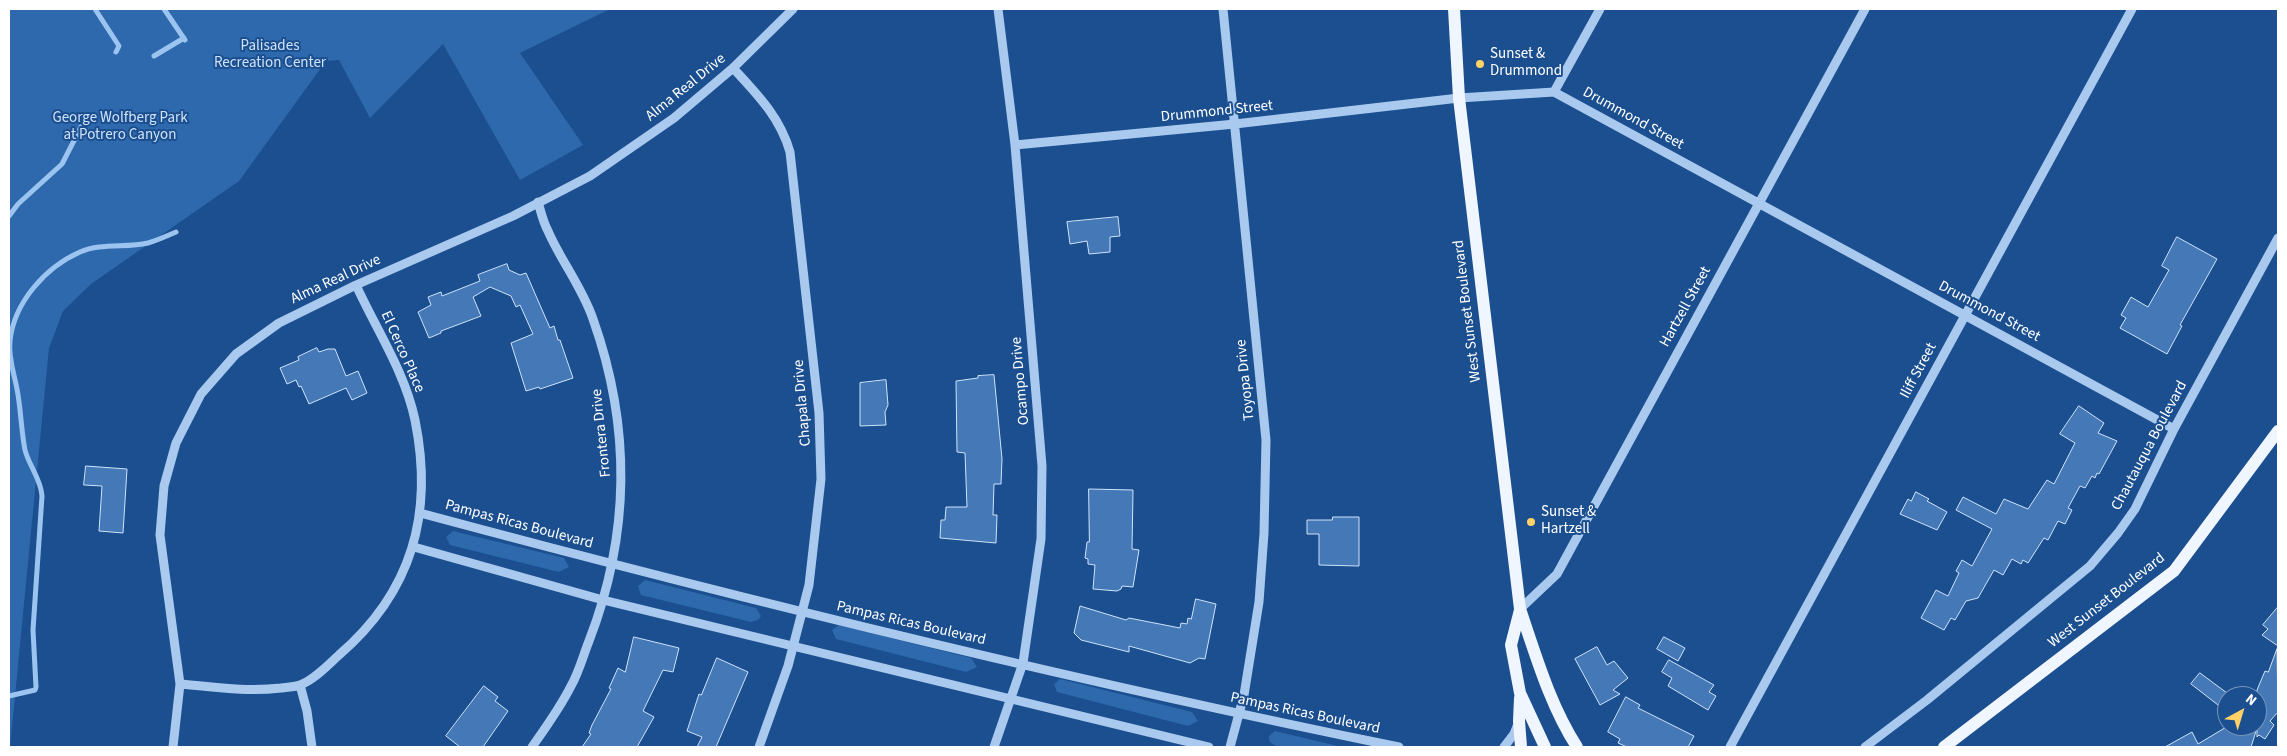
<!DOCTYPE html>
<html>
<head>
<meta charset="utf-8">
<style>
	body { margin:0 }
	#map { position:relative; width:2287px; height:756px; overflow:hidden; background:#1b4f8f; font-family:"Source Sans 3",sans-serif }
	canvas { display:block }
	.frame { position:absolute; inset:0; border:10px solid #fff; pointer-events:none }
	.north { position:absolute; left:2217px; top:686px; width:50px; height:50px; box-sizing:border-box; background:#1b4f8f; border:1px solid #7695bc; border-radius:50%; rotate:39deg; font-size:14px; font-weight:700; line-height:20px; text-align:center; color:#fff }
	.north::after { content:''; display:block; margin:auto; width:18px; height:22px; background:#ffd166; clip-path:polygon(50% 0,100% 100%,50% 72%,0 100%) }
</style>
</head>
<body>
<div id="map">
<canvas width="2287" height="756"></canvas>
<div class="frame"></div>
<div class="north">N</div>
</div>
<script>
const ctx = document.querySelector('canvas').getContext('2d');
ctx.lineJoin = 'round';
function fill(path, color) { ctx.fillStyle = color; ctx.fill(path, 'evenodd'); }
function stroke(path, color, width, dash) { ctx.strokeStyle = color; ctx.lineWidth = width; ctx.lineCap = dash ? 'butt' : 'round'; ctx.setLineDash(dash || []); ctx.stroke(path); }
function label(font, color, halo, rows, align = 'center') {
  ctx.font = font + ' "Source Sans 3",sans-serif'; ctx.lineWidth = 4; ctx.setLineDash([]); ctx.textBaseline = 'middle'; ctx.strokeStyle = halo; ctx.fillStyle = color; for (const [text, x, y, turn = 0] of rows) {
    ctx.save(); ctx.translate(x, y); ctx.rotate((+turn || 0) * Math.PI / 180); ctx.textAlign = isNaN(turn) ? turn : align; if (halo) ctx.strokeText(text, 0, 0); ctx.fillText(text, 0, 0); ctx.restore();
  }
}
const green = new Path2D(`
	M 9,9 L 610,9 L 520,53 L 583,145 L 520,180 L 443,44 L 370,118 L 339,60 L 326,61 L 239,181 L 91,284 L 63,311 L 49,348 L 10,747 Z
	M 453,531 L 564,558 L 569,567 L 559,572 L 450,545 L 446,537 Z
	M 645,580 L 756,608 L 761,616 L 758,620 L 751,622 L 641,595 L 638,586 Z
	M 839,625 L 971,658 L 977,667 L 966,672 L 836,639 L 832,630 Z
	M 1060,679 L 1192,712 L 1198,721 L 1188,726 L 1057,692 L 1054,684 Z
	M 1275,731 L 1342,747 C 1329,747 1279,751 1271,743 C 1269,741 1269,739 1269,736 Z`);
const stream = new Path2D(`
	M 95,9 L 119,46 L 116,52
	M 164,9 L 185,40
	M 154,56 L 184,38
	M 9,216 L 18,204 L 62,164 L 81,127
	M 9,696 L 35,690 L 36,687 L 33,630 L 42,496 C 41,479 29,466 25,450 C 21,430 21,409 17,389 C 14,373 8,357 10,341 C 14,302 46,267 80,252 C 101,243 126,248 148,243 C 158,240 167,236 176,232`);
const building = new Path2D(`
	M 1118,217 L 1120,236 L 1110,237 L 1110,252 L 1089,254 L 1087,241 L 1070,244 L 1067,222 Z
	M 2177,237 L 2217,259 L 2180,325 L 2182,326 L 2167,354 L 2120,328 L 2126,318 L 2121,315 L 2131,297 L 2148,307 L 2169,270 L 2162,266 Z
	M 507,264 L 509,270 L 520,275 L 526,273 L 550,328 L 554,326 L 558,340 L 560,340 L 573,378 L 540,389 L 539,387 L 526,391 L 511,343 L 533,334 L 520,305 L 516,307 L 511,296 L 490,287 L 473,297 L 481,316 L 441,331 L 441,333 L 429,338 L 418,312 L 431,305 L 428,297 L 441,292 L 442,296 L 480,281 L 478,275 Z
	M 317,348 L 319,352 L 328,349 L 335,349 L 346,376 L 358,371 L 367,393 L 352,400 L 346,388 L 309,404 L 301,386 L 299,387 L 296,380 L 287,384 L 280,368 L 299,360 L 298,357 Z
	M 994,375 L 1002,459 L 1001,484 L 994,484 L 993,515 L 997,515 L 996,543 L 940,538 L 941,520 L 945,520 L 946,507 L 967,507 L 965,453 L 957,452 L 956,381 L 978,378 L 978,376 Z
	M 886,380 L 888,405 L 885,412 L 886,425 L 860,426 L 860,383 Z
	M 2079,406 L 2104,423 L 2098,433 L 2117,441 L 2099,474 L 2097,473 L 2095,478 L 2092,476 L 2085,488 L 2080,486 L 2068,508 L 2072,510 L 2065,524 L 2058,521 L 2048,540 L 2044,538 L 2028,563 L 2023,560 L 2021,564 L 2012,559 L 2003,575 L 1994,570 L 1978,598 L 1966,601 L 1955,620 L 1951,618 L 1944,630 L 1921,618 L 1936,590 L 1948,596 L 1959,573 L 1956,571 L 1962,560 L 1972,566 L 1992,529 L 1956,510 L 1963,497 L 1996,514 L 2004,499 L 2028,509 L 2047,480 L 2054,484 L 2075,443 L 2060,434 Z
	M 86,466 L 127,469 L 123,533 L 99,531 L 102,486 L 84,485 Z
	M 1089,489 L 1133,490 L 1132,549 L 1139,550 L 1133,587 L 1122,586 L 1121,589 L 1117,591 L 1093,589 L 1095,565 L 1088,564 L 1088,559 L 1085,558 L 1087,542 L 1089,542 Z
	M 1916,492 L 1929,499 L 1927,501 L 1947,512 L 1937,530 L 1900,514 L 1908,499 L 1911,501 Z
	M 1333,517 L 1359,517 L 1359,566 L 1319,565 L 1319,534 L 1307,534 L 1307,520 L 1332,520 Z
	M 1196,599 L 1216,604 L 1205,659 L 1199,658 L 1190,663 L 1129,646 L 1129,652 L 1081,640 L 1074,633 L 1080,606 L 1126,620 L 1129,618 L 1180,628 L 1181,623 L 1187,624 L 1188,618 L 1191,619 Z
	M 2278,607 L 2278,646 L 2262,635 L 2268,629 L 2263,625 Z
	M 634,637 L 679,648 L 673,672 L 663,670 L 643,711 L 654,717 L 637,747 L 582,747 L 591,734 L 589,733 L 592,725 L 611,689 L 609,688 L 618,668 L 625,672 Z
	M 1664,637 L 1685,648 L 1678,661 L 1657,649 Z
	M 1597,647 L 1607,665 L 1614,661 L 1628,678 L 1613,690 L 1620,694 L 1600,705 L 1575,659 Z
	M 2277,649 L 2278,712 L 2270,721 L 2274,725 L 2265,739 L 2259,735 L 2257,737 L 2257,728 L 2251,747 L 2165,747 L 2192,732 L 2198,744 L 2228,726 L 2257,726 L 2257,690 L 2265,671 L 2268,672 Z
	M 717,658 L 748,672 L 716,747 L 697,747 L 702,737 L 687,731 L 699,694 L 701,695 Z
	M 1669,660 L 1714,685 L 1709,692 L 1716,696 L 1708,710 L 1668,686 L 1672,678 L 1662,672 Z
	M 2200,673 L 2227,693 L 2227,712 L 2191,684 Z
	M 484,686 L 498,697 L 495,701 L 508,711 L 483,747 L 460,747 L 446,736 Z
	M 1626,697 L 1640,705 L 1638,708 L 1694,736 L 1688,747 L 1627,747 L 1618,743 L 1620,739 L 1608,732 Z`);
const minor = new Path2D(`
	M 1223,9 L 1266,440 L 1264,533 L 1259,602 L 1244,695 L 1230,747
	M 733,68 C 757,94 780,117 790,152 L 819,413 L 821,479 L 809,585 L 788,666 L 759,747
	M 1554,92 L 1600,9
	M 1015,145 L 1235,124 L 1459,98 L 1554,92 L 2174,429
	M 420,513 C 744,600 1070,680 1399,747
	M 414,547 L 603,600 L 1209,747
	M 1520,609 L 1557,574 L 1865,9
	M 180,684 C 214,687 247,692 281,688 C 287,687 295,687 300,685 C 314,680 328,665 339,655 C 412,592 434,514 415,420 C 405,372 376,329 356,285
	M 300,685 L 307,711 L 312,747
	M 173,747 L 180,684 L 160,535 L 164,486 L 176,443 L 201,394 L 236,354 L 279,323 L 356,285 L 513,216 L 590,176 L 674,118 L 733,68 L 793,9
	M 532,747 C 546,727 560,708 571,686 C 579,672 583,656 589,641 C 630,535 631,426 593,319 C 582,287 561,261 548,231 C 543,222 541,212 538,202
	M 994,747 L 1023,663 L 1041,539 L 1042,466 L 1015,145 L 998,9
	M 1504,747 L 1514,734 L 1518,724
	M 1730,747 L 2132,9
	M 1865,747 L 1927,700 L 2090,566 L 2118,533 L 2135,509 L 2174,429 L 2278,238`);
const major = new Path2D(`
	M 1454,9 L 1459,98 L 1520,609 C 1536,656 1550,705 1577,747
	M 1520,610 L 1511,645 L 1520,693 L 1545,747
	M 1520,698 L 1519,721 L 1521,747
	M 1944,747 L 2174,571 L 2278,431`);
const markers = [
	[1480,64,5,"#ffd166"],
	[1531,522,5,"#ffd166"]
];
const parkNames = [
	["Palisades",270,47],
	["Recreation Center",270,64],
	["George Wolfberg Park",120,119],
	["at Potrero Canyon",120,136]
];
const poiNames = [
	["Sunset &",1490,55],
	["Drummond",1490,72],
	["Sunset &",1541,513],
	["Hartzell",1541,530]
];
const streetNames = [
	["Alma Real Drive",686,88,-39],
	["Drummond Street",1217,112,-6],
	["Drummond Street",1633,119,29],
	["Alma Real Drive",336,280,-25],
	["Hartzell Street",1686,307,-61],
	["West Sunset Boulevard",1468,311,-97],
	["Drummond Street",1989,312,28],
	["El Cerco Place",402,352,66],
	["Iliff Street",1919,371,-62],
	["Toyopa Drive",1246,380,-96],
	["Ocampo Drive",1021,381,-95],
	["Chapala Drive",803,403,-95],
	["Frontera Drive",602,433,-96],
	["Chautauqua Boulevard",2150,446,-62],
	["Pampas Ricas Boulevard",519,525,15],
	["West Sunset Boulevard",2107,601,-38],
	["Pampas Ricas Boulevard",911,624,13],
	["Pampas Ricas Boulevard",1305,714,12]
];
fill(green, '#2e69ad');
stroke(stream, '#9cc4f0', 5);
fill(building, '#4478b7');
stroke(building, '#cfe3fa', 1);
stroke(minor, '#a9c9ee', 9);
stroke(major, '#f0f6ff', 12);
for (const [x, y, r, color] of markers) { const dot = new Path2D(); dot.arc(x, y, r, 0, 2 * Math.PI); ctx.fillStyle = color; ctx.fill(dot); stroke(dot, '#1b4f8f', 2); }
label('15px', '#cfe3fa', '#1b4f8f', parkNames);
label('15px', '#fff', '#1b4f8f', poiNames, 'left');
label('15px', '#fff', '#1b4f8f', streetNames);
</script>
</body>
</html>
